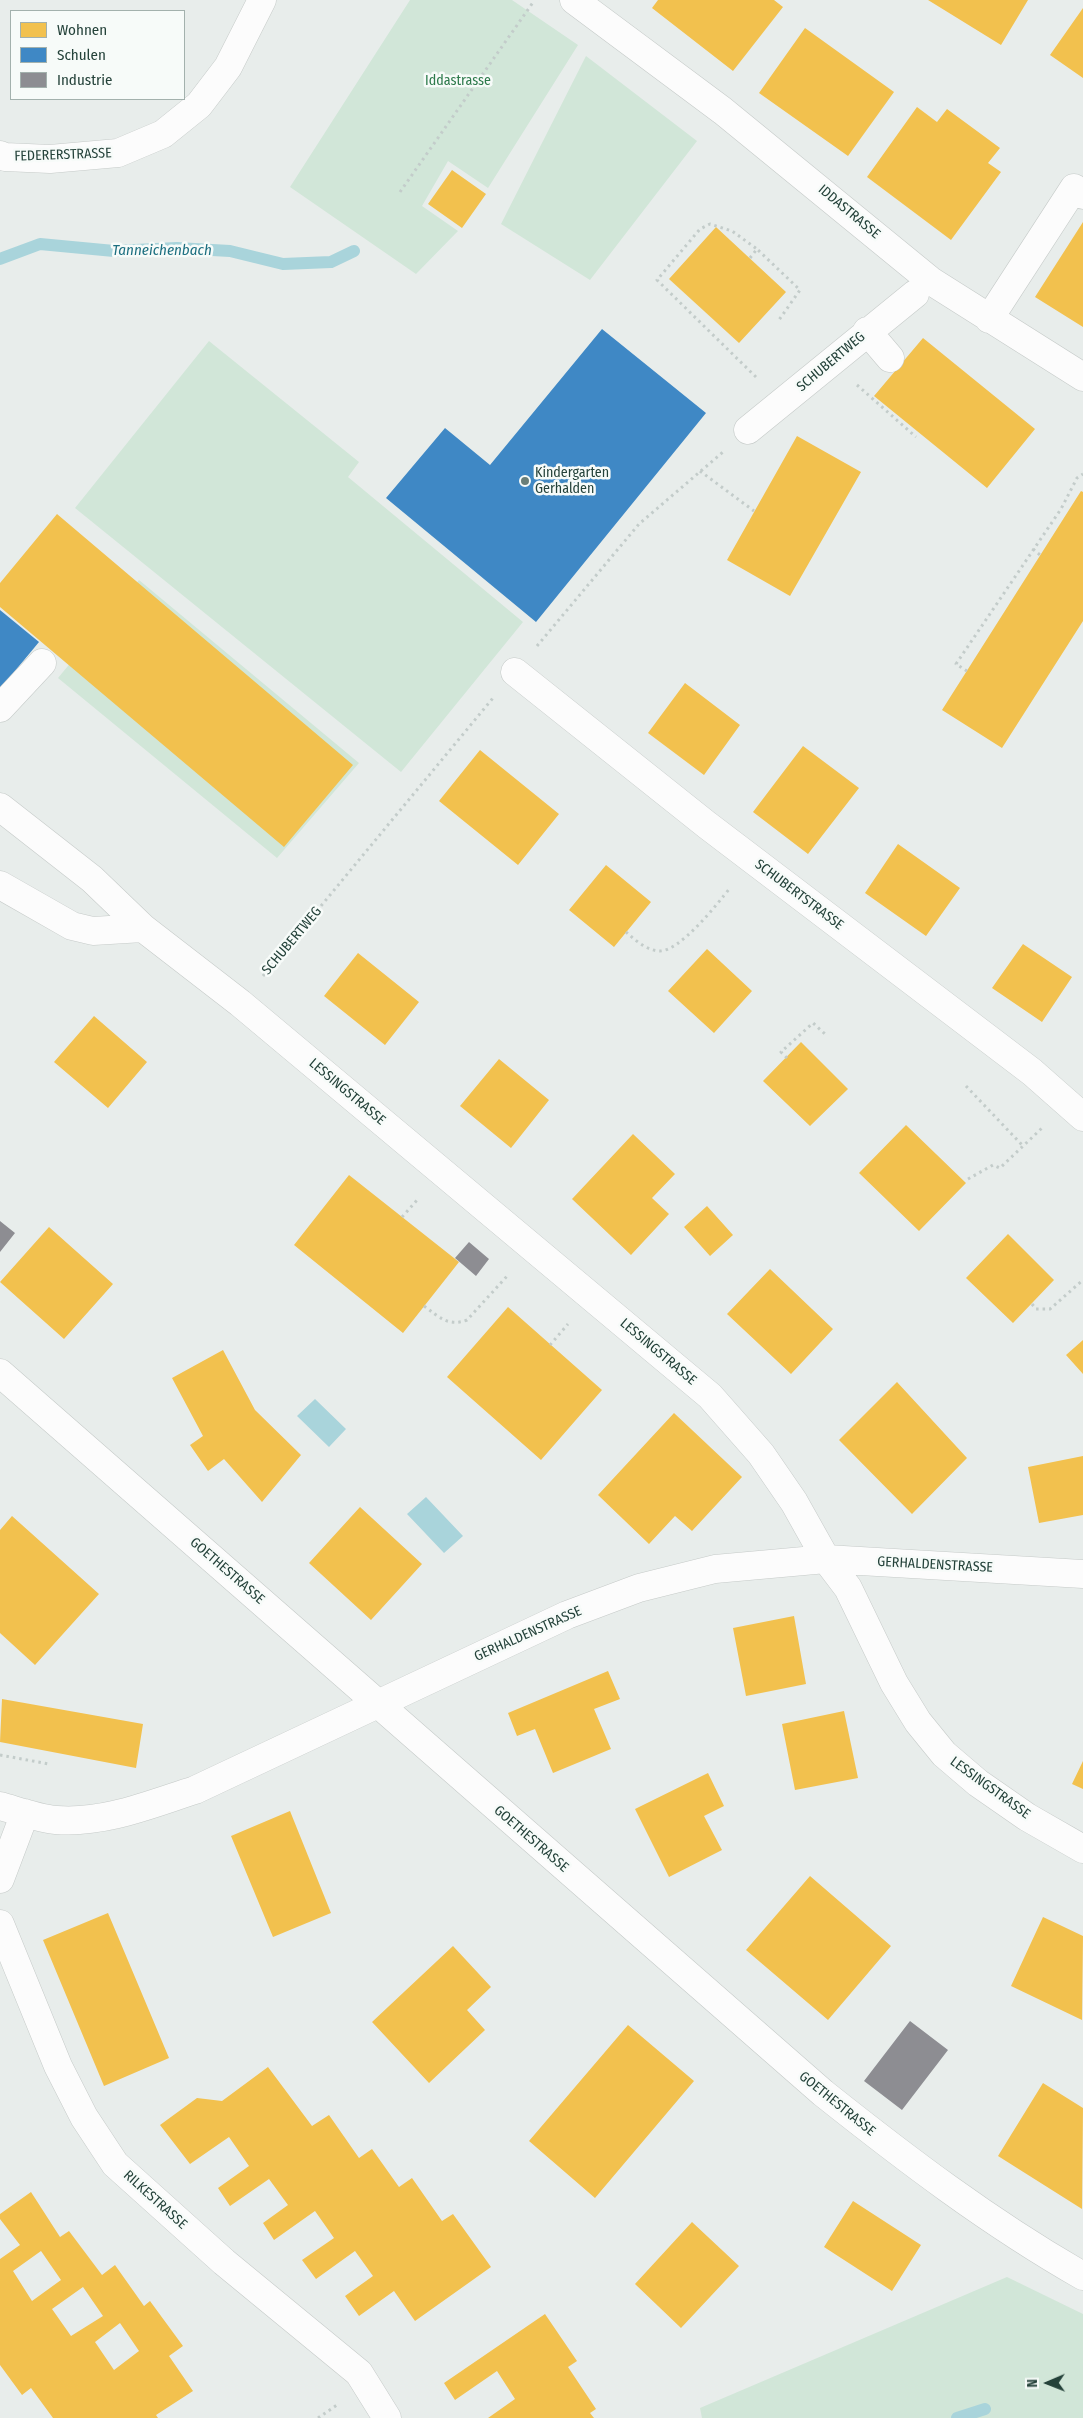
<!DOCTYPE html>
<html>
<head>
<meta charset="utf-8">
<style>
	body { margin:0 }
	#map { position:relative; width:1083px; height:2418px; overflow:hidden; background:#e8edeb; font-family:"Fira Sans Condensed",sans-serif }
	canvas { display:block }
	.legend { position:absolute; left:10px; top:10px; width:175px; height:90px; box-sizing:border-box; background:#f7fbf9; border:1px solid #a3b1ad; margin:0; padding:6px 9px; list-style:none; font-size:15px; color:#24423a }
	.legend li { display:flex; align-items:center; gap:10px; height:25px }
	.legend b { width:25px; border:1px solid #a3b1ad }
	.north { position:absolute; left:1023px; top:2358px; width:50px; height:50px; -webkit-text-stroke:4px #f7fbf9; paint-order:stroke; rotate:269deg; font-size:14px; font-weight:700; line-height:20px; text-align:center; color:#24423a }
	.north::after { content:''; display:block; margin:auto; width:18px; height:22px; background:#24423a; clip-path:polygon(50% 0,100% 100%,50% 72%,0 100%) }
</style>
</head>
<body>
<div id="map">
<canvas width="1083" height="2418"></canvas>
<ul class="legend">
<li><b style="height:14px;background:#f2c14e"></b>Wohnen</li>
<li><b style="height:14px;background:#3f88c5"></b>Schulen</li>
<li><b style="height:14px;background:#8d8d92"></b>Industrie</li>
</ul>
<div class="north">N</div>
</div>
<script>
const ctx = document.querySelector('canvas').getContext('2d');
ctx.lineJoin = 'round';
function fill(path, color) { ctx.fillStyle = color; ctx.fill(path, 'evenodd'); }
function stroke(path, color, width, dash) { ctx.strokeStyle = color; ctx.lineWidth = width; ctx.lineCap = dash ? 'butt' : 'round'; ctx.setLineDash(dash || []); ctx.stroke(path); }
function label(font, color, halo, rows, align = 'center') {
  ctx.font = font + ' "Fira Sans Condensed",sans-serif'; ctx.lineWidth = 5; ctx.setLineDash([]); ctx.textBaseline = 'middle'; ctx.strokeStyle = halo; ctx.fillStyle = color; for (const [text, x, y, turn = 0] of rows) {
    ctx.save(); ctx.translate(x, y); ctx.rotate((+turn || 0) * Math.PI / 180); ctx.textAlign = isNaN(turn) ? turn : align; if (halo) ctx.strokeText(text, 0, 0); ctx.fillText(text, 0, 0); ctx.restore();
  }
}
const green = new Path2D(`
	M 410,0 L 512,0 L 578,45 L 488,188 L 448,161 L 422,206 L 458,231 L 416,274 L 290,187 Z
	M 586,56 L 697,141 L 590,280 L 501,224 Z
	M 209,341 L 359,462 L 348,477 L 523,622 L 401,772 L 75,508 Z
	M 139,580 L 359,763 L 277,858 L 58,678 Z
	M 1007,2277 L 1083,2314 L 1083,2418 L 702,2418 L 700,2408 Z`);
const water = new Path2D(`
	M 315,1399 L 346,1429 L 329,1447 L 297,1416 Z
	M 426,1497 L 463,1536 L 444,1553 L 407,1514 Z`);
const homes = new Path2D(`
	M 658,0 L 774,0 L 783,7 L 733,71 L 652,8 Z
	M 928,0 L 1028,0 L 1001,45 Z
	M 1083,8 L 1083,78 L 1050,55 Z
	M 805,28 L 894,92 L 848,156 L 759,93 Z
	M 917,107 L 937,122 L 947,109 L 1000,148 L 988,163 L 1001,172 L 951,240 L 867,177 Z
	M 452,170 L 486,194 L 462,228 L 428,204 Z
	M 1083,222 L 1083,327 L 1035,297 Z
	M 716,227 L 786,292 L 739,343 L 669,279 Z
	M 923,338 L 1035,429 L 987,488 L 874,396 Z
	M 797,436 L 861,472 L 790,596 L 727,560 Z
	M 1081,491 L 1083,492 L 1083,621 L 1002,748 L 942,710 Z
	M 57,514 L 353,765 L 284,847 L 0,607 L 0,583 Z
	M 685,683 L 740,725 L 704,775 L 648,733 Z
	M 803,746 L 859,788 L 808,854 L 753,812 Z
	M 480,750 L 559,814 L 518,865 L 439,801 Z
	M 898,844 L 960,888 L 926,936 L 865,893 Z
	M 606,865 L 651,902 L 614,947 L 569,910 Z
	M 1023,944 L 1072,977 L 1042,1022 L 992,988 Z
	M 707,949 L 752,991 L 714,1033 L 668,991 Z
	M 358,953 L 419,1002 L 385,1045 L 324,996 Z
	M 94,1016 L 147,1062 L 108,1108 L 54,1062 Z
	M 801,1042 L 848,1089 L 810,1126 L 763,1081 Z
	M 499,1059 L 549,1100 L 511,1148 L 460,1106 Z
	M 906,1125 L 966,1183 L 919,1231 L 859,1173 Z
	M 633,1134 L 675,1174 L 652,1198 L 669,1214 L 631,1255 L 572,1199 Z
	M 349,1175 L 459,1262 L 403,1333 L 294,1245 Z
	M 707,1206 L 733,1235 L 710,1256 L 684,1227 Z
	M 49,1227 L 113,1284 L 64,1339 L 0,1282 Z
	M 1008,1234 L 1054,1280 L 1013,1323 L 966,1278 Z
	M 770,1269 L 833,1329 L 791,1374 L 727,1314 Z
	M 508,1307 L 602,1390 L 541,1460 L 447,1377 Z
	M 1083,1340 L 1083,1374 L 1066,1355 Z
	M 223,1350 L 255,1410 L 301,1455 L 262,1502 L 224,1459 L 208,1471 L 190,1445 L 203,1436 L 172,1378 Z
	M 897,1382 L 967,1458 L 912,1514 L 839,1440 Z
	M 674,1413 L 742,1477 L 692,1531 L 675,1516 L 649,1544 L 598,1495 Z
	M 1083,1456 L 1083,1515 L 1039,1523 L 1028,1467 Z
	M 360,1507 L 422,1564 L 371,1620 L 309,1563 Z
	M 12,1516 L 99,1594 L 35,1665 L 0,1633 L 0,1530 Z
	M 794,1616 L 806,1684 L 746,1696 L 733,1628 Z
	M 608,1671 L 620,1699 L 594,1709 L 611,1749 L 553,1773 L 535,1729 L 517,1736 L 508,1713 Z
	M 2,1699 L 143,1724 L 136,1768 L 0,1742 Z
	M 844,1711 L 858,1778 L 795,1790 L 782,1724 Z
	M 1083,1761 L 1083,1789 L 1072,1784 Z
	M 708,1773 L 724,1806 L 704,1816 L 722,1850 L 669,1877 L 635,1809 Z
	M 290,1811 L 331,1913 L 273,1937 L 231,1836 Z
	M 810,1876 L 891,1946 L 828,2020 L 746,1950 Z
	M 108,1913 L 169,2058 L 104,2086 L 43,1940 Z
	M 1043,1917 L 1083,1936 L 1082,2020 L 1011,1986 Z
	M 453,1946 L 491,1987 L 467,2010 L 485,2030 L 429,2083 L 372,2022 Z
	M 628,2025 L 694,2081 L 595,2198 L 529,2141 Z
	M 268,2067 L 312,2126 L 329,2115 L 359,2158 L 372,2149 L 399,2187 L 412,2178 L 442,2221 L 453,2214 L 491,2267 L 415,2321 L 394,2291 L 359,2316 L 345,2296 L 373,2276 L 355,2251 L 316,2279 L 302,2260 L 334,2238 L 315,2211 L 274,2240 L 263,2223 L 288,2205 L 269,2179 L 230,2206 L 218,2188 L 249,2166 L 229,2137 L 190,2164 L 160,2125 L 197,2098 L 222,2101 Z
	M 1043,2083 L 1083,2108 L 1082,2209 L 998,2156 Z
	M 31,2192 L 60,2237 L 69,2231 L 102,2275 L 115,2265 L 144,2306 L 150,2301 L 183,2346 L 169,2356 L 193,2391 L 156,2415 L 158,2418 L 53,2418 L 31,2388 L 22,2395 L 0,2365 L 0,2259 L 20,2245 L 0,2219 L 0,2214 ZM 41,2251 L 61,2280 L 32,2301 L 13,2271 ZM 83,2287 L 103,2316 L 71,2336 L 52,2309 ZM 120,2323 L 139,2351 L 114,2370 L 95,2342 Z
	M 853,2201 L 921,2245 L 892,2291 L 824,2247 Z
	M 692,2222 L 739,2266 L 681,2328 L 635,2284 Z
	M 545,2314 L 577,2361 L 568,2367 L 596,2409 L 590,2413 L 594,2418 L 488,2418 L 515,2399 L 497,2371 L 455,2400 L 444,2383 Z`);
const schools = new Path2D(`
	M 602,329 L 706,413 L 536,622 L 386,498 L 445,428 L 490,465 Z
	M 0,610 L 39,642 L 0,689 Z`);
const industry = new Path2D(`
	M 0,1221 L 15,1233 L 0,1252 Z
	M 469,1242 L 489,1259 L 476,1276 L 455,1258 Z
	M 910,2021 L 948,2050 L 902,2110 L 864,2081 Z`);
const stream = new Path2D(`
	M 0,259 L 40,244 L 114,251 L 177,248 L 230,251 L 283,264 L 331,262 L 354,251
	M 957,2418 L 985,2409`);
const path = new Path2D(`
	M 400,192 L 534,1
	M 750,258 L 757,249 L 800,290 L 779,320
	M 756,377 L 657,280 L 700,229 L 710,224 L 732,231 L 757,249
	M 857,385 L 916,437
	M 700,471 L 754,511
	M 1033,549 L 1040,555
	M 537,646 L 639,524 L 723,452
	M 967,671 L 956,664 L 1061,509 L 1077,478 L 1083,474
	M 626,932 C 635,940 646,950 659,951 C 680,952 718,903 730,888
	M 263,976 L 493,698
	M 787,1058 L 781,1052 L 813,1023 L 825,1034
	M 966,1086 L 1023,1146
	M 968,1179 L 993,1165 L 1000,1168 L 1042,1128
	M 402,1217 L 418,1199
	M 1032,1304 L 1036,1309 L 1050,1309 L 1083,1280
	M 424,1306 C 439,1317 448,1327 467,1320 L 509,1274
	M 550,1345 L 568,1324
	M 0,1755 L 49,1764
	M 318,2418 L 337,2405`);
const minor = new Path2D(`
	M 574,0 L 723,111 L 931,281 L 1083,377
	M 0,155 L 5,157 L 50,159 L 118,153 L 163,134 L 199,105 L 228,67 L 262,0
	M 989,319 L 1074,188 L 1083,195
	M 867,331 L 890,358
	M 748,430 L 915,294
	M 515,672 L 707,825 L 1032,1072 L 1083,1117
	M 0,708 L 42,663
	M 0,807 L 92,879 L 143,928
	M 0,885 L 72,926 L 93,931 L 143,928 L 240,1003 L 710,1396 L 761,1454 L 794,1502 L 826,1559 L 848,1588 L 894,1683 L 918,1722 L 944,1754 L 978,1783 L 1027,1817 L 1083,1849
	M 0,1373 L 823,2093 C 906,2159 990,2223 1083,2276
	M 0,1806 C 18,1811 37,1818 56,1820 C 104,1824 151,1804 195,1790 L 567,1615 L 639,1588 L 715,1569 L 826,1559 L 1083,1574
	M 0,1879 L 25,1813
	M 0,1924 L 58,2066 L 84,2117 L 115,2164 L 224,2262 L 359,2373 L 387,2418`);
const markers = [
	[525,481,5,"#697e78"]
];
const parkNames = [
	["Iddastrasse",458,81]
];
const streetNames = [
	["FEDERERSTRASSE",63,155,-2],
	["IDDASTRASSE",849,212,40],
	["SCHUBERTWEG",831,362,-40],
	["SCHUBERTSTRASSE",799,895,37],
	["SCHUBERTWEG",292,941,-50],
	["LESSINGSTRASSE",347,1092,40],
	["LESSINGSTRASSE",658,1352,40],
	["GERHALDENSTRASSE",935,1565,3],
	["GOETHESTRASSE",227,1571,41],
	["GERHALDENSTRASSE",528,1634,-24],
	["LESSINGSTRASSE",990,1788,36],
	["GOETHESTRASSE",531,1839,41],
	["GOETHESTRASSE",837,2104,39],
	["RILKESTRASSE",155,2200,42]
];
const poiNames = [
	["Kindergarten",535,473],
	["Gerhalden",535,489]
];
const waterNames = [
	["Tanneichenbach",162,251]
];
fill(green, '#d1e6d8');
fill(water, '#a9d4db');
fill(homes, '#f2c14e');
fill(schools, '#3f88c5');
fill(industry, '#8d8d92');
stroke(stream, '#a9d4db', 12);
stroke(minor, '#c5cac8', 29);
stroke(path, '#c3ccca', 3, [2.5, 4]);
stroke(minor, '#fcfcfc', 28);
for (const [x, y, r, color] of markers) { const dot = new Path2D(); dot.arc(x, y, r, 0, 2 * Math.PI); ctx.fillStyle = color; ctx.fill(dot); stroke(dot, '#f7fbf9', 2); }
label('14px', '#2d7a4b', '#f7fbf9', parkNames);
label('14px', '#24423a', '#f7fbf9', streetNames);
label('14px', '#24423a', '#f7fbf9', poiNames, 'left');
label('italic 15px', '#1c6f80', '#f7fbf9', waterNames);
</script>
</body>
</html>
